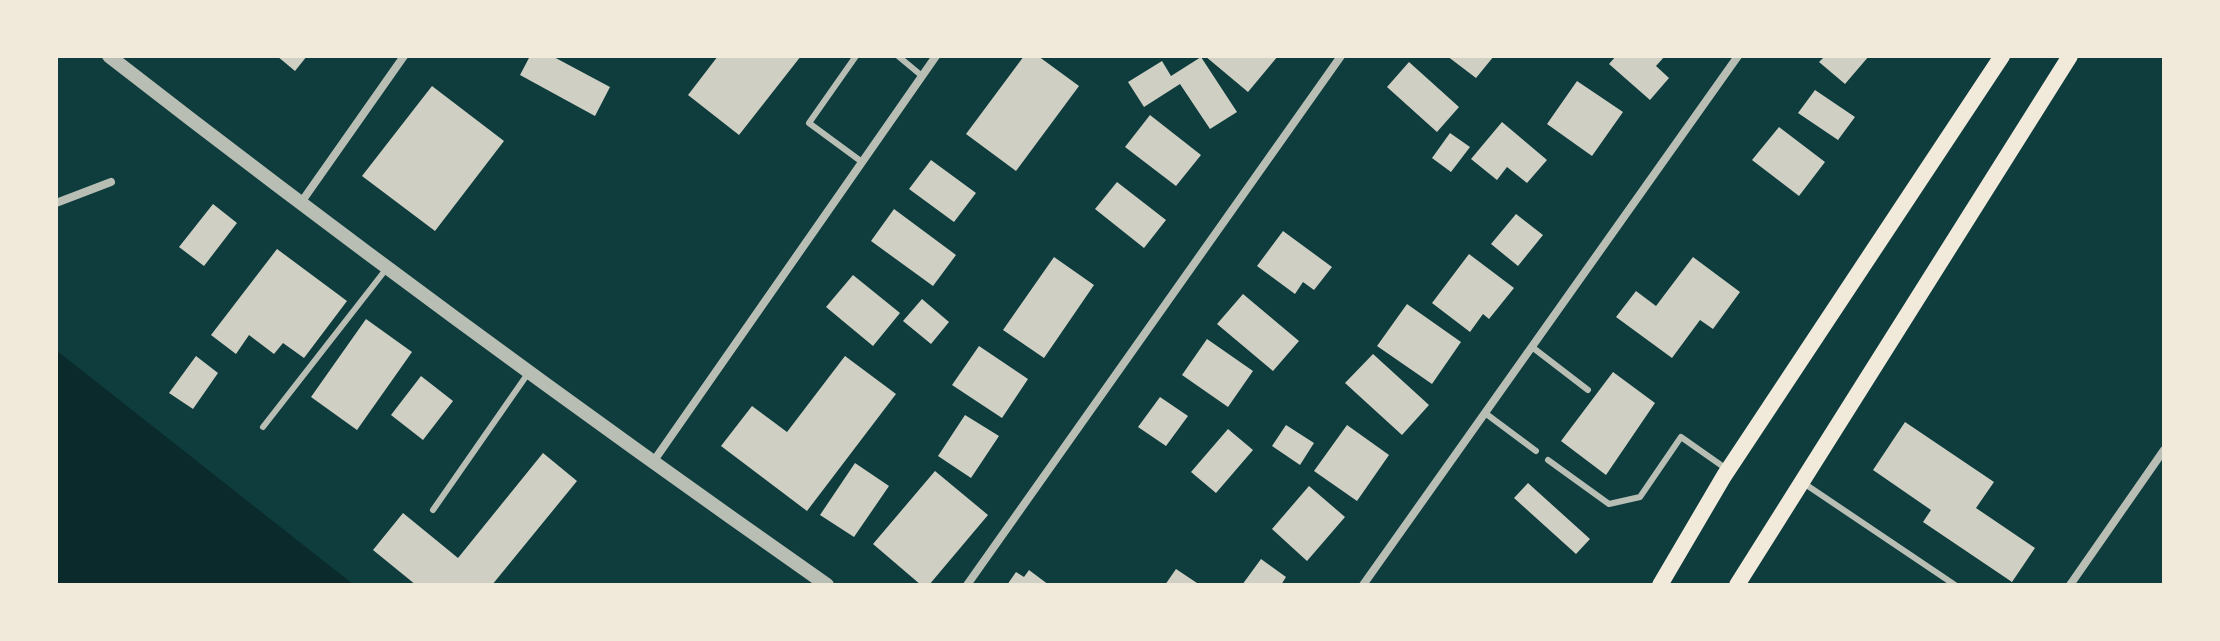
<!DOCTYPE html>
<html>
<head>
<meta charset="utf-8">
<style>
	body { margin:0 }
	#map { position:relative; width:2220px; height:641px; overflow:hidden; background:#0f3d3e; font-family:Lato,sans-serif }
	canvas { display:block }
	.frame { position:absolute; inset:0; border:58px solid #f1e9da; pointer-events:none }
</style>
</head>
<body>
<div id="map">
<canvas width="2220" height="641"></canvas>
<div class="frame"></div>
</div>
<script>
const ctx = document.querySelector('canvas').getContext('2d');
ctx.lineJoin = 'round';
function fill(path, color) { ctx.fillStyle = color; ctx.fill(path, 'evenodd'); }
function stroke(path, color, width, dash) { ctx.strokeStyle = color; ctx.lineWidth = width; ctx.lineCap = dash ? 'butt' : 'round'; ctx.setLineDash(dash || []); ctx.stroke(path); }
const water = new Path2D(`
	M 56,350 L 354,585 L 56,585 Z`);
const building = new Path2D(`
	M 277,56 L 307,56 L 295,71 Z
	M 530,56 L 552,56 L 610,87 L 595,116 L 520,75 Z
	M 718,56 L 801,56 L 739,135 L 688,95 Z
	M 1024,56 L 1038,56 L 1079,86 L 1016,171 L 966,134 Z
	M 1205,56 L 1278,56 L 1248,92 Z
	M 1447,56 L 1494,56 L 1476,78 Z
	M 1616,56 L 1665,56 L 1656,66 L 1669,78 L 1650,100 L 1609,64 Z
	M 1825,56 L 1869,56 L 1845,84 L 1819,62 Z
	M 1201,57 L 1237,112 L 1210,129 L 1180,84 L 1144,107 L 1128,82 L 1162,61 L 1171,76 Z
	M 1409,62 L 1459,107 L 1437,132 L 1387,87 Z
	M 1577,81 L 1623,112 L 1592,156 L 1547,124 Z
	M 432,86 L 504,141 L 435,231 L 362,176 Z
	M 1815,90 L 1855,117 L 1838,140 L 1798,113 Z
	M 1150,115 L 1201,155 L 1176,186 L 1125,147 Z
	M 1502,122 L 1547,160 L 1527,183 L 1507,167 L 1497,180 L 1471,159 Z
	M 1779,127 L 1825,162 L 1799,196 L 1752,160 Z
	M 1450,133 L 1470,147 L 1451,172 L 1432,158 Z
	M 931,160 L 976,193 L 954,222 L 909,189 Z
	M 1117,182 L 1166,220 L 1144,248 L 1095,209 Z
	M 213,204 L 237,223 L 204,266 L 179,247 Z
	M 894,209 L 956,255 L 933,286 L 871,241 Z
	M 1516,214 L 1543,235 L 1518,266 L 1491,244 Z
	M 1283,231 L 1332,267 L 1314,290 L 1303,282 L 1295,294 L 1257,266 Z
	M 277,249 L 347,301 L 304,358 L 283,343 L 274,354 L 249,335 L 236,354 L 211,335 Z
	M 1469,254 L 1514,288 L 1489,319 L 1483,314 L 1470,332 L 1432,303 Z
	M 1054,257 L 1094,285 L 1044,358 L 1003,330 Z
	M 1693,257 L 1740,292 L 1713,329 L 1700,320 L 1672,358 L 1616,317 L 1636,291 L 1656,306 Z
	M 853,275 L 900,313 L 873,346 L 826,307 Z
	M 1243,294 L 1299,341 L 1273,371 L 1217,324 Z
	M 922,299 L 949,322 L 931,344 L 903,321 Z
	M 1407,304 L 1461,342 L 1432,384 L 1377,346 Z
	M 366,319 L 412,352 L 357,430 L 311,397 Z
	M 1207,339 L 1253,371 L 1228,407 L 1182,375 Z
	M 979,346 L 1028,379 L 1002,418 L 952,385 Z
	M 1373,354 L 1429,405 L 1402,435 L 1345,383 Z
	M 196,356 L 218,373 L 193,409 L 169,393 Z
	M 845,356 L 896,394 L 807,511 L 721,446 L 752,406 L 787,432 Z
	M 1613,372 L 1655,403 L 1606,475 L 1561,441 Z
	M 421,376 L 453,401 L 423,440 L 391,415 Z
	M 1160,397 L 1188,416 L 1166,446 L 1138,427 Z
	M 965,415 L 999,436 L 971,478 L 938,456 Z
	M 1905,422 L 1994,482 L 1976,508 L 2035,548 L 2012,582 L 1923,522 L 1931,510 L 1873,470 Z
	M 1286,425 L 1314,443 L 1300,465 L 1272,446 Z
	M 1347,425 L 1389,455 L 1357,501 L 1314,471 Z
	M 1228,429 L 1253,450 L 1216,493 L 1191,472 Z
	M 543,453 L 577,481 L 492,585 L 416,585 L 373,550 L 403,513 L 458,558 Z
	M 855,463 L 889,486 L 854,537 L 820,515 Z
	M 935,471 L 988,515 L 929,585 L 921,585 L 873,544 Z
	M 1528,483 L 1590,539 L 1576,554 L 1514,498 Z
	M 1309,486 L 1345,517 L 1307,561 L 1272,529 Z
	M 1261,559 L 1286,577 L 1281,585 L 1242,585 Z
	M 1176,569 L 1200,585 L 1165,585 Z
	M 1029,570 L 1049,585 L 1007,585 L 1016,572 L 1024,577 Z`);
const service = new Path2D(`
	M 856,56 L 809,123 L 862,162
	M 898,56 L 922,76
	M 1532,347 L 1588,390
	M 1485,413 L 1536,451
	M 263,427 L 387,268
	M 1548,460 L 1609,504 L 1640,497 L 1681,437 L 1728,470
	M 1802,482 L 1955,585
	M 433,510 L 529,372`);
const minor = new Path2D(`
	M 56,203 L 111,182
	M 300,204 L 404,56
	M 653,462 L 936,56
	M 967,585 L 1341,56
	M 1363,585 L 1738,56
	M 2070,585 L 2164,450`);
const tertiary = new Path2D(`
	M 109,56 C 344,239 583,414 827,585`);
const secondary = new Path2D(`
	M 1660,585 L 1724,476 L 2002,56
	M 1737,585 L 2070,56`);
fill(water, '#0a2a2b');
fill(building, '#cfcfc3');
stroke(service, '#b8beb3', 6);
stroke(minor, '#b8beb3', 8);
stroke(tertiary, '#b8beb3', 14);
stroke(secondary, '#f1e9da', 16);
</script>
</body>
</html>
